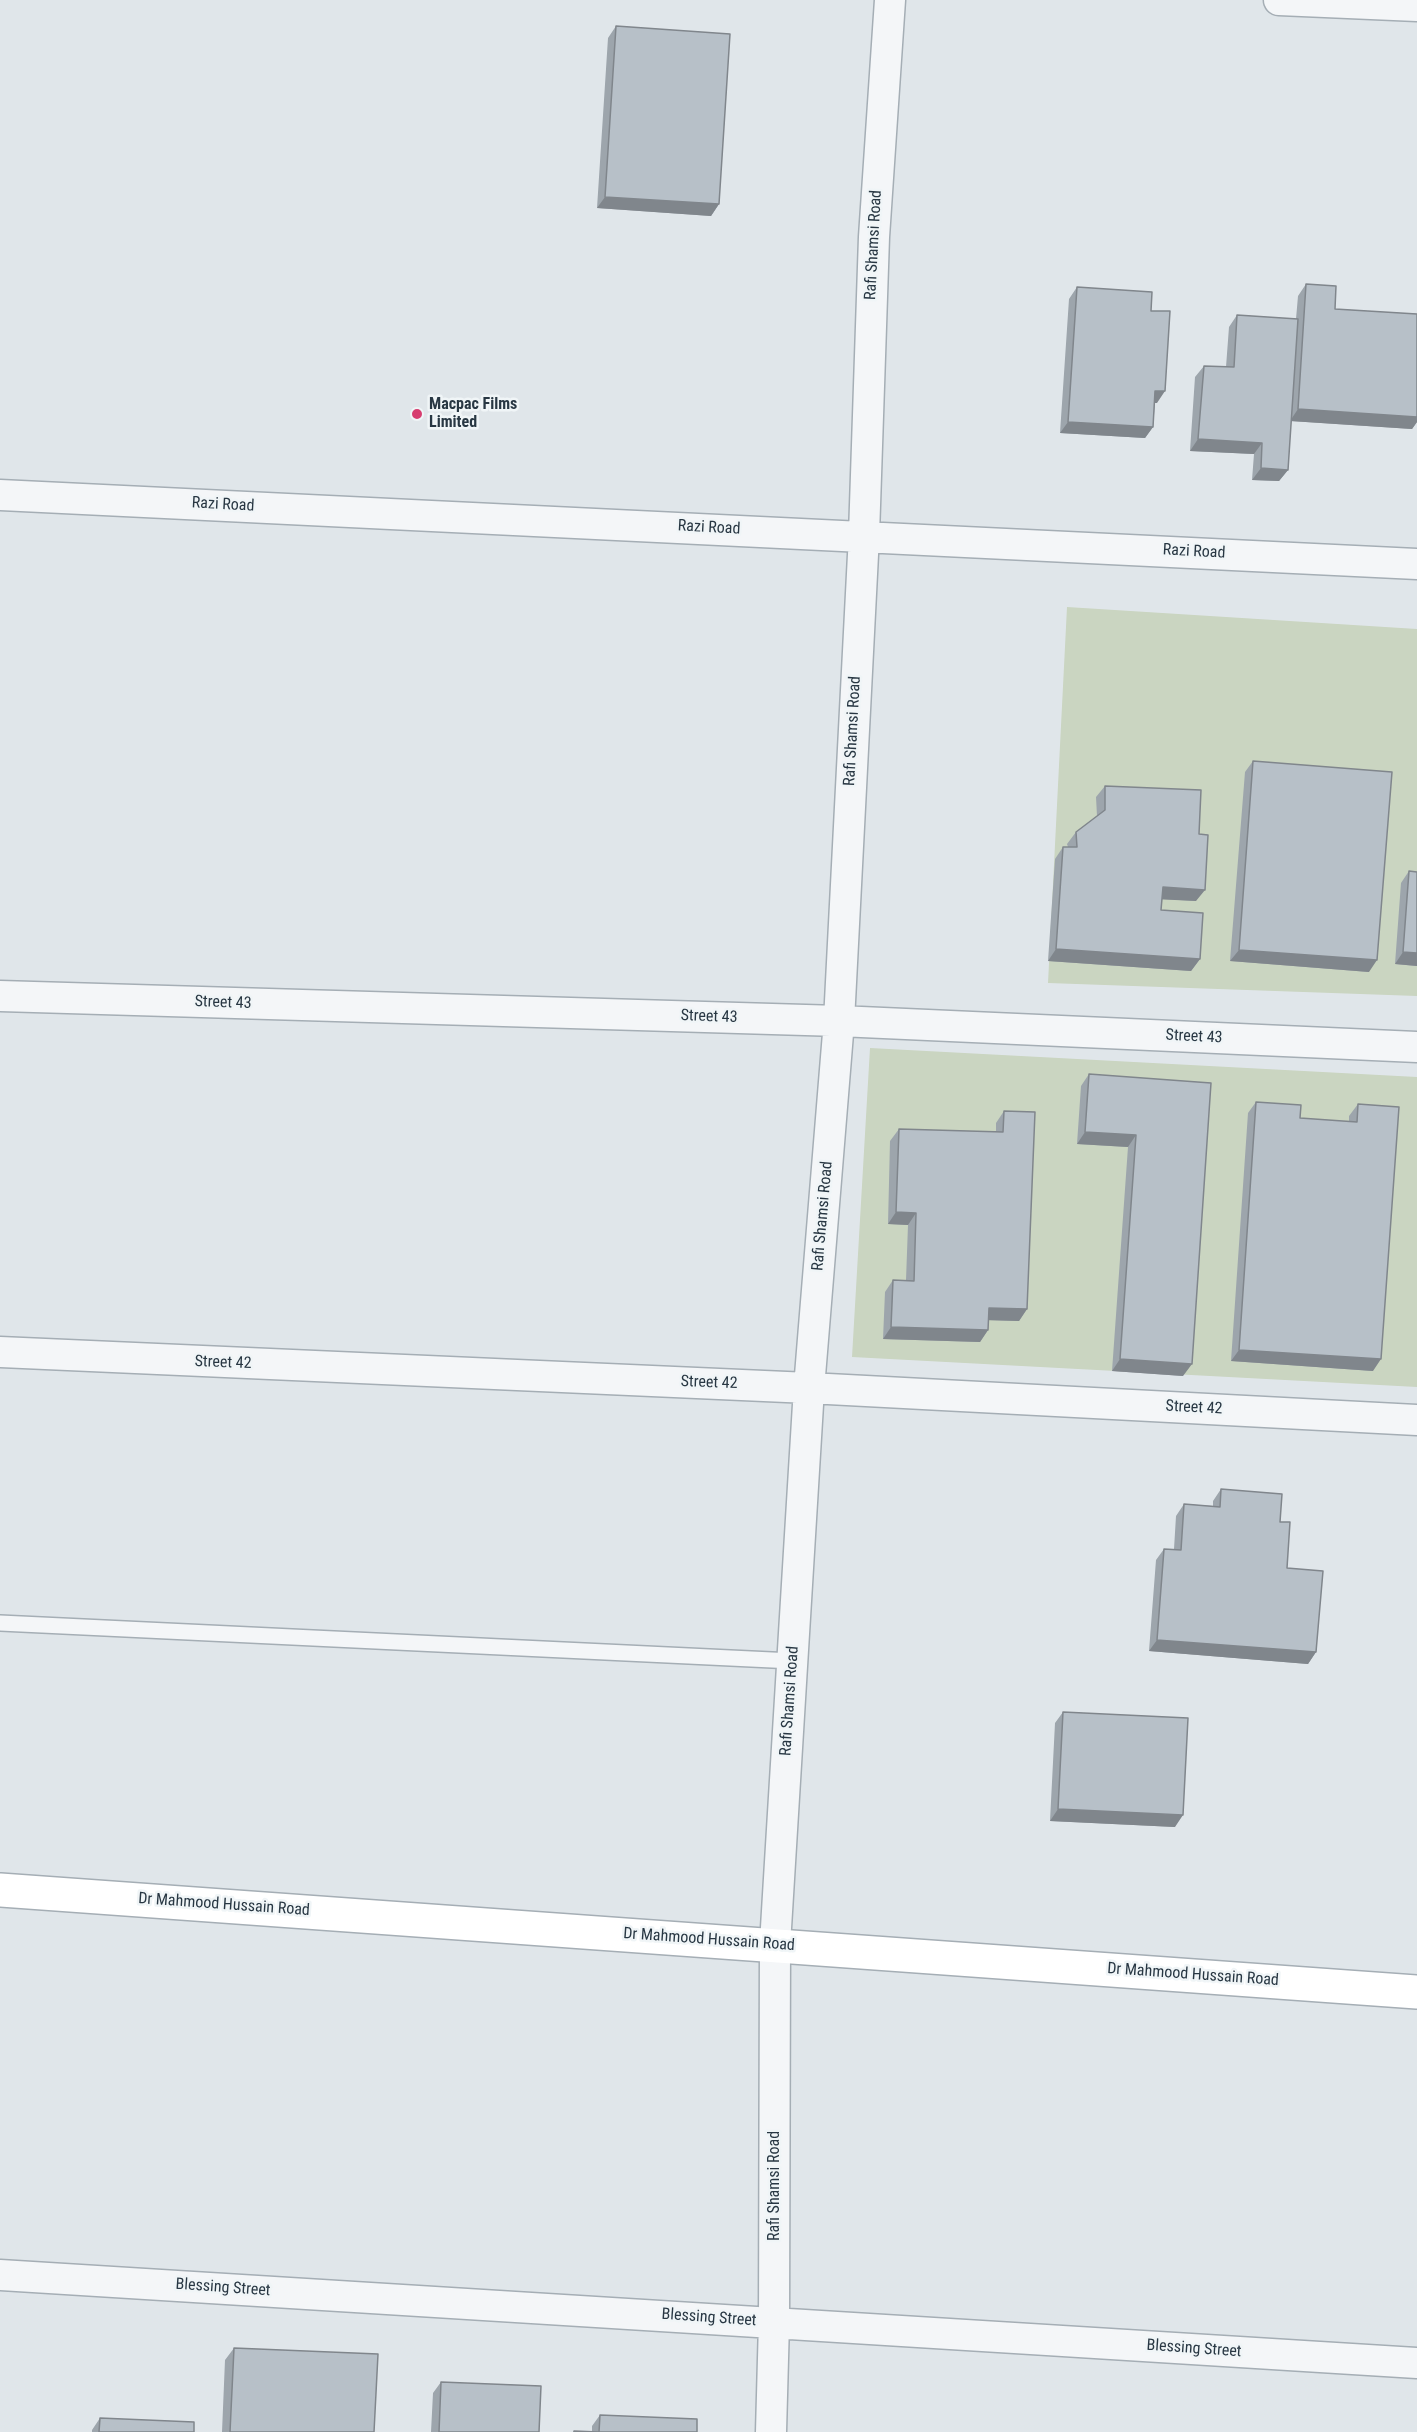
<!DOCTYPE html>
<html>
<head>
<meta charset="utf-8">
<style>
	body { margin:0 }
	canvas { display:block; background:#e0e6ea }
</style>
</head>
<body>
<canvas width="1417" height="2432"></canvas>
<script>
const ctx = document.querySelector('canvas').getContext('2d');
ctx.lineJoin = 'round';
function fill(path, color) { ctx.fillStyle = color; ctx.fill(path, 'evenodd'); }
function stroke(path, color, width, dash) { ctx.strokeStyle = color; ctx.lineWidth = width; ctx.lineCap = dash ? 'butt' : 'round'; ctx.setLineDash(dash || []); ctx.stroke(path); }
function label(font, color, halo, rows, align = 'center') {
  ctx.font = font + ' "Roboto Condensed",sans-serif'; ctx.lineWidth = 5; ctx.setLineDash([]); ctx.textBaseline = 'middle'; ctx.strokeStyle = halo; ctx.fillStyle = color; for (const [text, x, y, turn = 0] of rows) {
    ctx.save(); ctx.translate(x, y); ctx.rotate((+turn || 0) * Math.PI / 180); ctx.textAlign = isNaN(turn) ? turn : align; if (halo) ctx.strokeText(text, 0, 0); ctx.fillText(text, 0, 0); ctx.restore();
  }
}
const green = new Path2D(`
	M 1067,607 L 1417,629 L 1417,996 L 1048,983 Z
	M 870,1048 L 1417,1077 L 1417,1387 L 852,1357 Z`);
const service = new Path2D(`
	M 0,1623 L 793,1661`);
const minor = new Path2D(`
	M 1279,0 L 1417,6
	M 0,495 L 1417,564
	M 0,996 L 839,1021 L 1417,1047
	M 0,1352 L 809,1388 L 1417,1420
	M 0,2275 L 1417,2363
	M 771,2432 L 774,2322 L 775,1944 L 809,1388 L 839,1021 L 864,535 L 874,237 L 890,0`);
const secondary = new Path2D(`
	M 0,1890 L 1417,1992`);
const wall = new Path2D(`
	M 616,26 L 719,204 L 711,216 L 597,208 L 608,38 Z
	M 1306,284 L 1335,309 L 1417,314 L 1417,422 L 1412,429 L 1291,421 L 1288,470 L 1279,481 L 1252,480 L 1254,454 L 1190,451 L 1195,377 L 1204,366 L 1226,367 L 1229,327 L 1237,315 L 1296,319 L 1298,296 Z
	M 1077,287 L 1151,311 L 1157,403 L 1155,403 L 1153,427 L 1145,438 L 1060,433 L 1069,299 Z
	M 1253,761 L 1369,972 L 1230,961 L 1245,772 Z
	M 1105,786 L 1199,834 L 1196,901 L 1162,899 L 1161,910 L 1200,959 L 1191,971 L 1048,961 L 1055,859 L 1063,847 L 1068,847 L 1067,844 L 1076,832 L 1097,816 L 1096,797 Z
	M 1409,871 L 1417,966 L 1395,964 L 1401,883 Z
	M 1089,1074 L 1211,1083 L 1183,1376 L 1112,1371 L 1128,1147 L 1077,1144 L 1081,1086 Z
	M 1256,1102 L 1300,1118 L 1349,1122 L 1349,1116 L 1358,1104 L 1373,1371 L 1231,1361 L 1248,1113 Z
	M 1004,1111 L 1027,1309 L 1019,1321 L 989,1320 L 988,1330 L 980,1342 L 883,1339 L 885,1292 L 893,1280 L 906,1280 L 908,1225 L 888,1224 L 890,1141 L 899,1129 L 996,1132 L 996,1123 Z
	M 1221,1489 L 1280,1522 L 1287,1568 L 1316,1652 L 1308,1664 L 1149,1651 L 1156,1560 L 1164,1549 L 1174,1549 L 1176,1516 L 1184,1504 L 1213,1506 L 1213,1501 Z
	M 1063,1712 L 1175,1827 L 1050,1821 L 1055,1723 Z
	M 234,2348 L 374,2432 L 222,2432 L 225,2360 Z
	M 441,2382 L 539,2432 L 431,2432 L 433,2393 Z
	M 600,2415 L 697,2432 L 573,2432 L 574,2431 L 592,2432 L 592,2426 Z
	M 100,2418 L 194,2432 L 92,2432 L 92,2430 Z`);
const shadedWall = new Path2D(`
	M 605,197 L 719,204 L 711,216 L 597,208 Z
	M 1155,391 L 1165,391 L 1157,403 L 1147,403 Z
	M 1298,409 L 1417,417 L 1417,422 L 1412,429 L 1290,421 Z
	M 1068,422 L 1153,427 L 1145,438 L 1060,433 Z
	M 1198,439 L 1262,443 L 1254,454 L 1190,451 Z
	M 1261,468 L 1288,470 L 1279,481 L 1252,480 Z
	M 1163,887 L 1205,890 L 1196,901 L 1154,899 Z
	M 1056,949 L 1200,959 L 1191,971 L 1048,961 Z
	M 1239,950 L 1377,960 L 1369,972 L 1230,961 Z
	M 1403,952 L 1417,953 L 1417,966 L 1395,964 Z
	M 1085,1132 L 1136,1135 L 1128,1147 L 1077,1144 Z
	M 896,1212 L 916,1213 L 908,1225 L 888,1224 Z
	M 989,1308 L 1027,1309 L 1019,1321 L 981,1320 Z
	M 891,1327 L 988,1330 L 980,1342 L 883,1339 Z
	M 1239,1350 L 1381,1359 L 1373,1371 L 1231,1361 Z
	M 1120,1359 L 1192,1364 L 1183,1376 L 1112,1371 Z
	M 1157,1640 L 1316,1652 L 1308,1664 L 1149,1651 Z
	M 1058,1809 L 1183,1815 L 1175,1827 L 1050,1821 Z`);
const building = new Path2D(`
	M 616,26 L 730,34 L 719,204 L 605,197 Z
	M 1306,284 L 1336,286 L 1335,309 L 1417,314 L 1417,417 L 1298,409 Z
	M 1077,287 L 1152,292 L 1151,311 L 1170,311 L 1165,391 L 1155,391 L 1153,427 L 1068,422 Z
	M 1237,315 L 1298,319 L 1288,470 L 1261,468 L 1262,443 L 1198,439 L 1204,366 L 1234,367 Z
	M 1253,761 L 1392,772 L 1377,960 L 1239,950 Z
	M 1105,786 L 1201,790 L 1199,834 L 1208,835 L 1205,890 L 1163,887 L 1161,910 L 1203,913 L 1200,959 L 1056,949 L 1063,847 L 1077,847 L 1076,832 L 1105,810 Z
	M 1409,871 L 1417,872 L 1417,953 L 1403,952 Z
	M 1089,1074 L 1211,1083 L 1192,1364 L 1120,1359 L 1136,1135 L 1085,1132 Z
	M 1256,1102 L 1301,1105 L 1300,1118 L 1357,1122 L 1358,1104 L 1399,1107 L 1381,1359 L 1239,1350 Z
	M 1004,1111 L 1035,1112 L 1027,1309 L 989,1308 L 988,1330 L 891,1327 L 893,1280 L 914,1281 L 916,1213 L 896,1212 L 899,1129 L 1003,1132 Z
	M 1221,1489 L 1282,1494 L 1280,1522 L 1290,1522 L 1287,1568 L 1323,1571 L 1316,1652 L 1157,1640 L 1164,1549 L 1181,1550 L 1184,1504 L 1220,1507 Z
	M 1063,1712 L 1188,1718 L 1183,1815 L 1058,1809 Z
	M 234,2348 L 378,2354 L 374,2432 L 230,2432 Z
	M 441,2382 L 541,2386 L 539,2432 L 439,2432 Z
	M 600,2415 L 697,2419 L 697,2432 L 574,2432 L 574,2431 L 599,2432 Z
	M 100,2418 L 194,2422 L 194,2432 L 99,2432 Z`);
const markers = [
	[417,414,6,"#d73e70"]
];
const streetNames = [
	["Rafi Shamsi Road",874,245,-87],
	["Razi Road",223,505,3],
	["Razi Road",709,528,3],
	["Razi Road",1194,552,3],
	["Rafi Shamsi Road",853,731,-87],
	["Street 43",223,1003,2],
	["Street 43",709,1017,2],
	["Street 43",1194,1037,3],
	["Rafi Shamsi Road",823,1216,-85],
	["Street 42",223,1363,2],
	["Street 42",709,1383,2],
	["Street 42",1194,1408,3],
	["Rafi Shamsi Road",790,1701,-86],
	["Dr Mahmood Hussain Road",224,1905,4],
	["Dr Mahmood Hussain Road",709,1940,4],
	["Dr Mahmood Hussain Road",1193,1975,4],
	["Rafi Shamsi Road",775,2186,-90],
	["Blessing Street",223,2288,4],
	["Blessing Street",709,2318,4],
	["Blessing Street",1194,2349,4]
];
const poiNames = [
	["Macpac Films",429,405],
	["Limited",429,423]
];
fill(green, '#cad5c1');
stroke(service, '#a5aeb5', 18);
stroke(minor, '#a5aeb5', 33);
stroke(secondary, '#a5aeb5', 36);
stroke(service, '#f4f6f8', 15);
stroke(minor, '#f4f6f8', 30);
stroke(secondary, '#fff', 33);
fill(wall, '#9da5ac');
fill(shadedWall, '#80868c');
fill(building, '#b7c0c8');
stroke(building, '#80868c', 1.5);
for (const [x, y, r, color] of markers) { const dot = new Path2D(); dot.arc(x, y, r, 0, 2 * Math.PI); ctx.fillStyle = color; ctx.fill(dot); stroke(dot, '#f0f5f7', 2); }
label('16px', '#283743', '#f0f5f7', streetNames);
label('bold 16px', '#283743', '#f0f5f7', poiNames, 'left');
</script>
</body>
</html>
